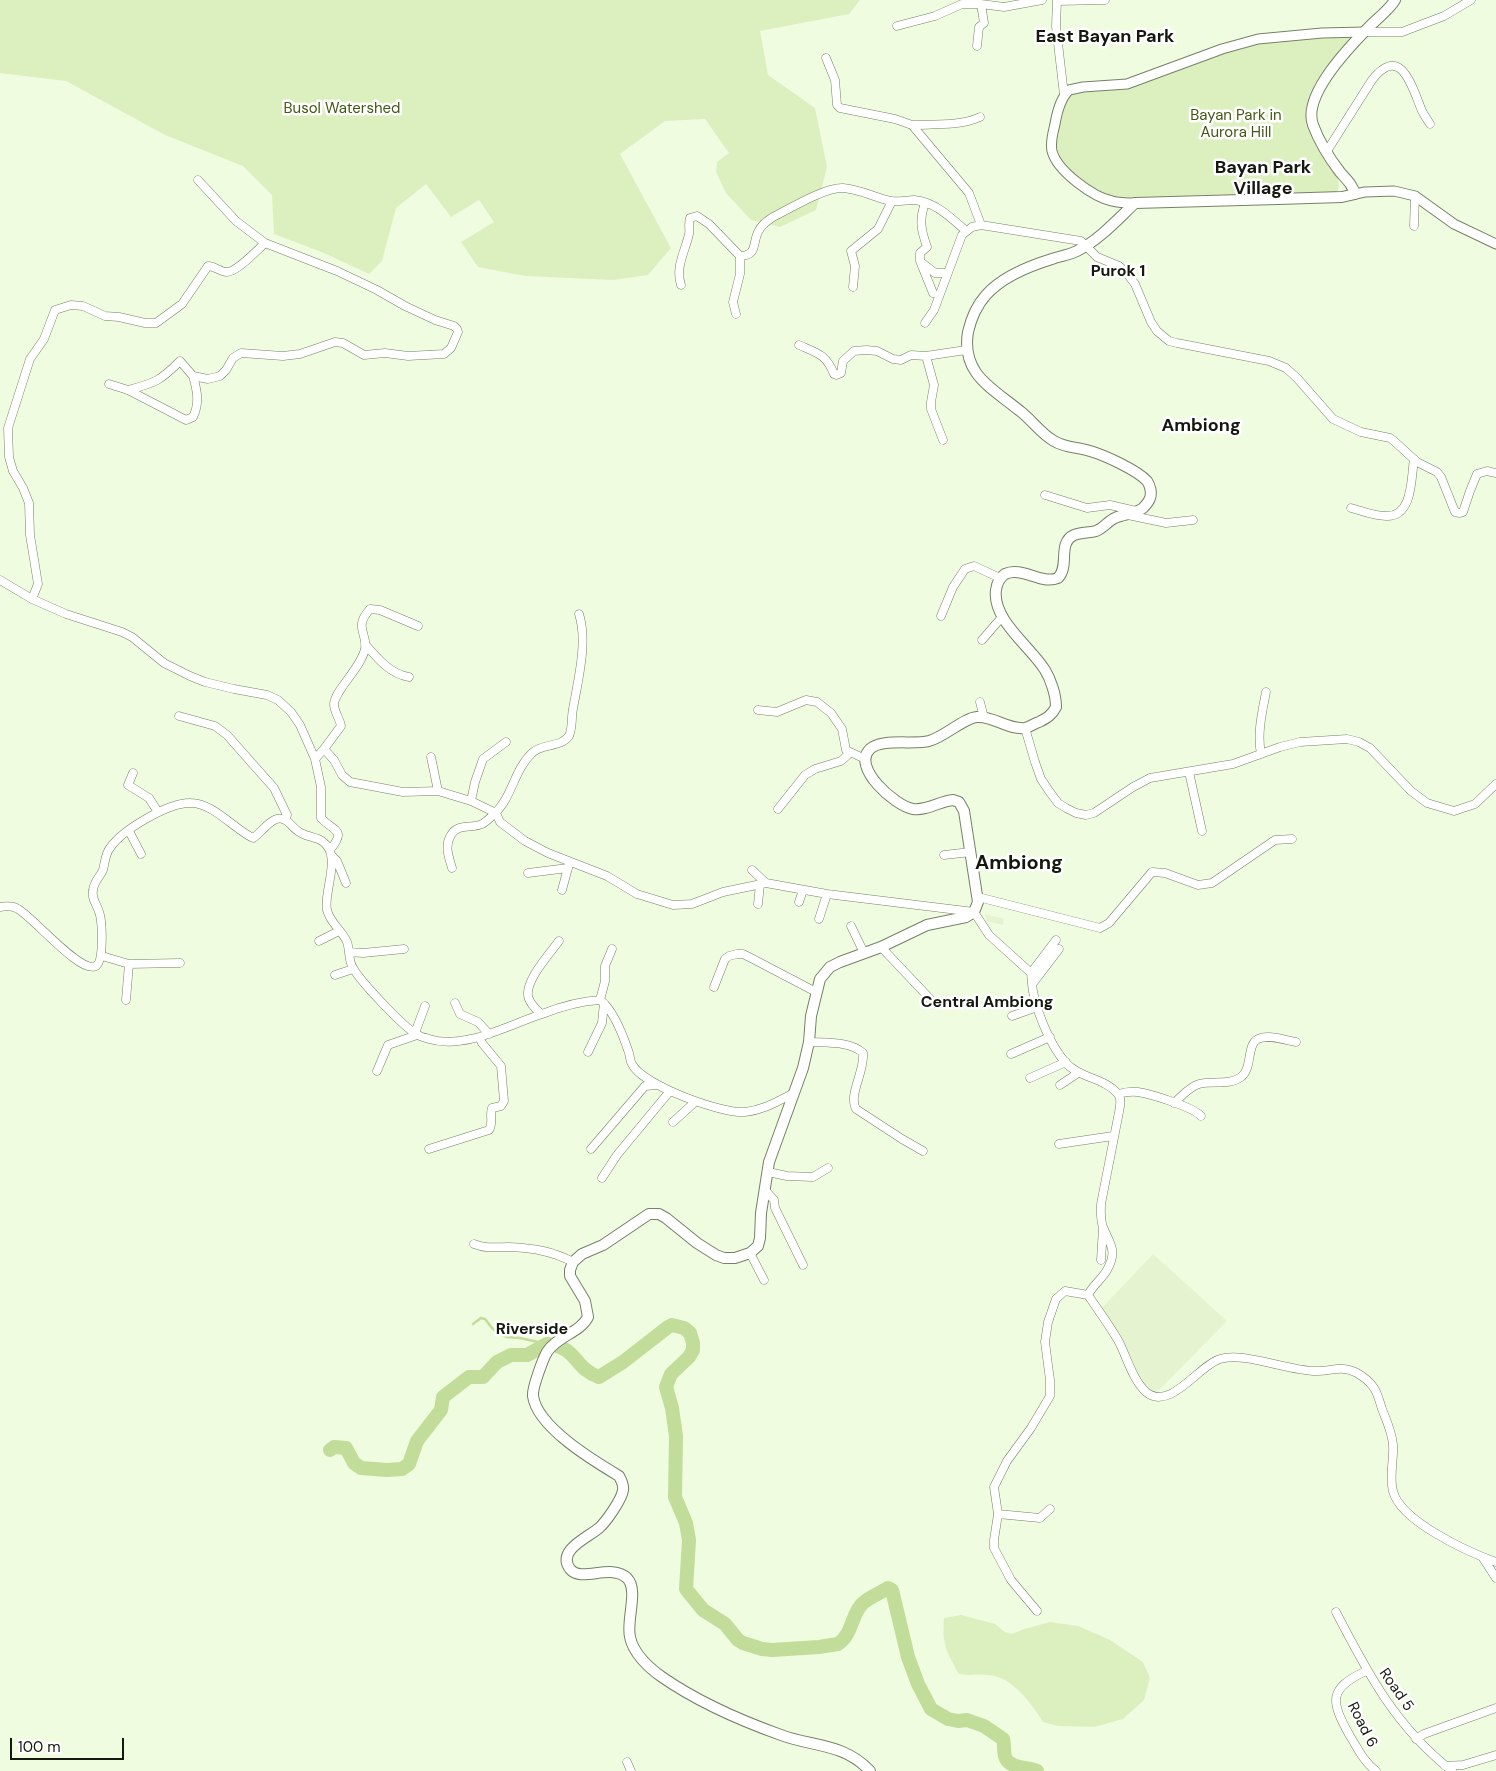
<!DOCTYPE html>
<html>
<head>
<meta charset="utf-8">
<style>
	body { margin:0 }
	#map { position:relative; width:1496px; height:1771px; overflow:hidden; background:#f0fce0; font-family:"DM Sans",sans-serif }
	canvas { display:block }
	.scale { position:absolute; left:10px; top:1738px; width:114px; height:22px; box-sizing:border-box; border:2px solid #14180e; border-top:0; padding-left:6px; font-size:15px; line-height:18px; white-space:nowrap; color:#14180e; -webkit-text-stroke:4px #fff; paint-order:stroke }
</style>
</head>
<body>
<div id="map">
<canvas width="1496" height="1771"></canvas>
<div class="scale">100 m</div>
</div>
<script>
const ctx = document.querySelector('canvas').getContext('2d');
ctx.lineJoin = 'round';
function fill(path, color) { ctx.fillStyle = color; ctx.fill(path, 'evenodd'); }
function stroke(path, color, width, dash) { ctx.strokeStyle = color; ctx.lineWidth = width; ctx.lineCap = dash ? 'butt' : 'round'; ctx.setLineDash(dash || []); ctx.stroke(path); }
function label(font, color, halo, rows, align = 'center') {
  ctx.font = font + ' "DM Sans",sans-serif'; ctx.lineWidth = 5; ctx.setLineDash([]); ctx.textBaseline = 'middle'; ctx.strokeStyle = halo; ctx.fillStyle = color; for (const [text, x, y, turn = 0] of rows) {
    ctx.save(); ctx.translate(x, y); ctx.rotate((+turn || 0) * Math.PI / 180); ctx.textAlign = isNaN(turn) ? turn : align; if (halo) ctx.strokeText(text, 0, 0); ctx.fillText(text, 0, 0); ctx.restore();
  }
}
const built = new Path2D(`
	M 985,914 L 1004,919 L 1003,925 L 987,921 Z
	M 1153,1254 L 1227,1321 L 1155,1394 L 1137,1379 L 1101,1309 Z`);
const green = new Path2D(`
	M 0,0 L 860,0 L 849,14 L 760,31 L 768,75 L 815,108 L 827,167 L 816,210 L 780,227 L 751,220 L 726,193 L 716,172 L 717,162 L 729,153 L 705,119 L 665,121 L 620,154 L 671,248 L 648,275 L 613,280 L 525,276 L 478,267 L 461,242 L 494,222 L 479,200 L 451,217 L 426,184 L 396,208 L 382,261 L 369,274 L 324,253 L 274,234 L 272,195 L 243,166 L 165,135 L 66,81 L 0,73 Z
	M 1355,36 L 1311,97 C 1309,104 1306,110 1307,117 C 1309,138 1350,176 1336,195 C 1282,196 1227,196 1173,197 C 1153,197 1132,202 1112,197 C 1090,190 1056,166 1056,141 C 1056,126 1062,102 1073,93 L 1128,89 L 1222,53 L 1259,44 L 1323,37 Z
	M 961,1615 L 995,1624 L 1005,1632 L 1012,1634 L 1024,1629 L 1050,1622 L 1078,1626 L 1110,1640 L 1143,1662 L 1150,1678 L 1144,1700 L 1123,1719 L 1094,1727 L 1058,1726 L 1043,1722 C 1031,1703 1012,1676 987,1675 C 977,1674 968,1676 959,1674 C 946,1651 942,1644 944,1618 Z`);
const stream = new Path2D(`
	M 473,1324 L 481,1318 L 485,1319 L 492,1328 L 500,1334 L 507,1337 L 520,1338 L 547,1344`);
const river = new Path2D(`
	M 330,1450 L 334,1447 L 346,1448 L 354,1463 L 361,1468 L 387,1470 L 402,1469 L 409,1464 L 417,1441 L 441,1410 L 443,1397 L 469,1377 L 483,1377 L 497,1362 L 511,1355 L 527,1355 L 547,1344 C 578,1347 574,1369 599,1377 L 623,1362 L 668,1327 L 672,1325 L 684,1328 L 690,1333 L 693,1343 L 693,1350 L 689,1357 L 671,1374 L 666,1387 L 672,1408 L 676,1436 L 675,1497 L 686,1523 L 689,1540 L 686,1589 L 703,1610 L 725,1624 L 738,1640 L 743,1643 L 762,1649 L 772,1650 L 819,1647 L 838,1644 C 853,1634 851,1614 863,1603 C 870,1597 880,1593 888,1588 L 892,1590 L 908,1657 L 918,1684 L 931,1709 L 948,1719 L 958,1721 L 967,1720 L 984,1726 L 1003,1739 C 1005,1745 1003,1754 1006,1759 C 1012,1769 1028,1767 1037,1771`);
const minor = new Path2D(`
	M 1057,0 L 1056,26 L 1064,95
	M 1057,1 L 1105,0
	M 897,26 L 935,16 L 962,4 L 981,4 L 1004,7 L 1042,0
	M 1365,32 L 1402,32 L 1444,16 L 1471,0
	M 977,46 L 979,27 L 984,23 L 981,4
	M 826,58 L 835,80 L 837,105 L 840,108 L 895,119 L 912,125 L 969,193 L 981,225
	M 912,125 C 934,124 961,126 980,117
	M 1327,151 L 1372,80 C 1401,43 1412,87 1422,111 C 1424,115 1427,119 1430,124
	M 198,180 L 236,221 L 265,243
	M 925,203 C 919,220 921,230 927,247 L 920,253 L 920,261 L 933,293
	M 1414,226 L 1415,196
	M 740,256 C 758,255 752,244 758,232 C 761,225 767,221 773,217 C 789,209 825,187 843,188 C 860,189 875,198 891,201 C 899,202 907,200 914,200 C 936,202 951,218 966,231
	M 922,263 L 935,273 L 944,273
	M 681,285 C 675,267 685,252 689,234 C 690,229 688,224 690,218 L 697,216 L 709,224 L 740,256 L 740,274 L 733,302 L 736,314
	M 853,287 L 855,266 L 851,251 L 878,229 L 892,201
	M 925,323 L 934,310 L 962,235 L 972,227 L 981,225 L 1081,241 L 1097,257 L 1119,266 L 1126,272 L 1135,284 L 1151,322 L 1157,331 L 1169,341 L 1177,343 L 1269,361 L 1286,368 L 1297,378 L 1333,419 L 1361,432 L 1390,438 L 1394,441 L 1417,462 L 1437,472 L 1441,477 L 1455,512 L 1460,513 L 1463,512 L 1470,491 L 1477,474 L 1487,471 L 1496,473
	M 799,345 C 817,353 826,354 834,374 L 836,375 L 841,373 L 843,361 L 854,351 L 866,350 L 877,351 L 893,359 L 901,360 L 911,355 L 926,356 L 966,350
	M 926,356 L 934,385 L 931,402 L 931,409 L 943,440
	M 109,384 L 128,390 L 186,420 L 193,417 C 200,403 197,390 193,376
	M 1045,495 L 1087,508 L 1110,505 L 1136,511
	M 1351,508 C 1362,511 1374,516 1386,516 C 1413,517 1411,479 1414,459
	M 1128,515 L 1166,523 L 1193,520
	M 0,580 L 32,599 L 66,614 L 122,632 L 132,637 L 164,663 L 190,676 L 205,682 L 234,689 L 267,695 L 278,700 L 291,712 L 300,725 L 315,759 L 321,787 L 321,818 C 334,832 347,829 330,850
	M 32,599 L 38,584 L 30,535 L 29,503 L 23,488 L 13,471 L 9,457 L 8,428 L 30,359 L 44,339 L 55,310 L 71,305 L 83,306 L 105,316 L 119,317 L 145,323 L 156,323 L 182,304 L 208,266 C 215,266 220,272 227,272 C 237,272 257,250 265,243 L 337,271 L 377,290 L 405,306 L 435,320 L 454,326 L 457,329 L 458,332 L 451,348 L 444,354 L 408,356 L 385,353 L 364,355 L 343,343 L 335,342 L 300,354 L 283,356 L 241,353 L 233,358 L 226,370 L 220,376 L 208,379 L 193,376 L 180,361 C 160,381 155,383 128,390
	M 941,616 L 953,587 L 965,569 L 974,566 L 1000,578
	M 982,640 L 1002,617
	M 365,644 C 377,658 390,674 409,677
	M 980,702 L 984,718
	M 758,710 L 777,712 L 806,700 L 817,702 L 831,713 L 842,729 L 846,750 L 865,759
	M 179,716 L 215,726 L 227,735 L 274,788 L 287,815 L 285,820
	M 1025,728 L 1035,762 L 1041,779 L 1049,791 L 1058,803 L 1066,808 L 1076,813 L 1086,815 L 1094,813 L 1133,787 L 1150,778 L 1233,764 L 1280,747 L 1300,742 L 1347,739 L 1359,742 L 1370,748 L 1411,791 L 1427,803 L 1454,811 L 1475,804 L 1496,784
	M 324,749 L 341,726 C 340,719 334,712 334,704 C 335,690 361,668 365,649 C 368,633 353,628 370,609 L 380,610 L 418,626
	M 1261,754 C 1257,733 1262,713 1266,692
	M 431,757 L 438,791
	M 315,759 L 324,749 L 334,760 L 342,775 L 350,782 L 403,792 L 438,791 L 471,801 L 496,813 L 500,822 L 525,841 L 548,853 L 607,876 L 637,894 L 673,905 L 692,904 L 723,892 L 766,883 L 827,894 L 974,912 L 989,935 L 1031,973 C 1032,981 1032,989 1034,996 C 1039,1017 1051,1046 1065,1062 C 1079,1078 1105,1078 1118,1094 C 1122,1099 1120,1106 1119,1112 L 1101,1204 C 1101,1212 1100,1219 1103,1227 C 1110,1244 1118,1251 1107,1270 C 1102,1279 1093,1285 1088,1295
	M 1189,772 L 1202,831
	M 133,773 L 128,785 L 149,798 L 158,812
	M 471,801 L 475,782 L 483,759 L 506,742
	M 778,809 L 805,775 L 815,769 L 841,761 L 850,753
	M 129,831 L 141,854
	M 331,855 L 337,861 L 346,883
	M 944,855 L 971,852
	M 452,868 C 449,857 444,846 451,835 C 457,823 472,829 482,824 C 486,822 490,818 494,814 C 512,798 514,770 532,753 C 542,743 560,748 569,736 C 573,727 571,718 573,709 C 578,680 588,642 579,614
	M 752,870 L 766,883
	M 528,873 L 568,868
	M 562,890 L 569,864
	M 978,897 L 1100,928 L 1109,923 L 1152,872 L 1165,873 L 1198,885 L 1212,883 L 1275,840 L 1292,839
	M 799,902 L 803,890
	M 758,904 L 760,884
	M 0,907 C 6,906 13,906 18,909 C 33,917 81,975 96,966 C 104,961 102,924 100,915 C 98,905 91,900 93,890 C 94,881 100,877 103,870 C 105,863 105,854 110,848 C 122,830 169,802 191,803 C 213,803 234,829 253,838 C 262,833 274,811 287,821 C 292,825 295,830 301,833 C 308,837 316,837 322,841 C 343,855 323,891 327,910 C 330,923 342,930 347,942 C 350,950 348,960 353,968 C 361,982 405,1029 418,1035 C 421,1037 426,1038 429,1039 C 465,1050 508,1025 542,1014 C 560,1007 581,1001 600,1000 C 613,1009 624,1038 629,1053 C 630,1057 630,1061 632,1064 C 642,1085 722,1114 745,1112 C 764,1110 778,1101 794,1093
	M 819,919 L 827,894
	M 851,926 L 864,953
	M 319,941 L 339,931
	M 881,947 L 934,1003
	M 349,952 L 363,953 L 404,949
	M 102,956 L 129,964 L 180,963
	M 1031,973 L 1056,940
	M 335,975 L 353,969
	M 1033,983 L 1059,949
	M 714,987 L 725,959 L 729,956 L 737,954 L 743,954 L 753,959 L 816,992
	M 126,1000 L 129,964
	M 600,1000 L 605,981 L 605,966 L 612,949
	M 455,1003 L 460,1014 L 478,1022 L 489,1034
	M 541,1014 C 537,1010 531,1005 529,999 C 522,984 550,953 559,941
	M 1012,1016 L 1037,1007
	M 415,1033 L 425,1006
	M 809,1042 C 826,1043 850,1041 863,1053 C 865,1071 848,1095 856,1109 L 902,1139 L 923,1151
	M 588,1052 L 602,1023 L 604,1003
	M 1011,1054 L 1050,1037
	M 377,1071 L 388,1045 L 417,1035
	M 1030,1078 L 1066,1062
	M 1060,1085 L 1078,1073
	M 1118,1094 C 1125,1092 1131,1091 1138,1092 C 1151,1094 1193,1107 1201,1116
	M 1174,1103 C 1182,1096 1189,1087 1199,1084 C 1212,1080 1229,1086 1241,1077 C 1253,1068 1246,1045 1258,1039 C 1268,1034 1285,1040 1296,1042
	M 673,1122 L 695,1102
	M 1059,1144 L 1113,1136
	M 429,1149 L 489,1130 C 494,1122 489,1116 492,1108 L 501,1106 L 504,1101 L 501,1066 L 482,1043 L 479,1037
	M 591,1149 L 645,1086 L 658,1085
	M 768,1172 L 787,1176 L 813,1177 L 828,1168
	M 602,1178 L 617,1155 L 670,1091
	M 765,1190 L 774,1200 L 775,1208 L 803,1265
	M 474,1244 C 487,1249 496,1247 509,1247 C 533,1248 552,1251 573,1262
	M 750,1253 L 764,1280
	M 1101,1260 L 1103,1228
	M 998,1514 L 1040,1518 L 1050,1509
	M 1483,1558 L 1496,1578
	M 1037,1611 L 1011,1580 L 994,1548 L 994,1540 L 998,1514 L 994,1487 L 1007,1461 L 1031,1428 L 1050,1396 L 1050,1380 L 1045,1342 L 1048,1322 L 1056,1299 L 1065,1291 L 1088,1295 C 1098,1310 1110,1326 1119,1342 C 1127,1358 1133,1380 1146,1392 C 1170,1412 1199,1365 1220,1359 C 1243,1351 1291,1372 1317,1371 C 1332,1371 1343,1365 1357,1373 C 1364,1377 1370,1382 1374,1388 C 1378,1394 1380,1403 1382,1409 C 1387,1422 1392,1432 1393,1445 C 1394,1460 1389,1476 1393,1491 C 1400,1521 1468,1552 1496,1562
	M 1336,1612 C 1368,1674 1396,1727 1452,1771
	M 1366,1671 C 1327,1689 1331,1702 1350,1736 C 1358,1749 1364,1762 1376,1771
	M 1416,1739 L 1424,1734 L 1496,1708
	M 627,1762 L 631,1771
	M 1445,1766 L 1463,1765 L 1496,1755`);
const tertiary = new Path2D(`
	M 1355,194 L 1365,192 L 1394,191 L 1415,196 L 1454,224 L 1496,244
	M 1135,203 C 1128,203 1119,203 1112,201 C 1093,197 1057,171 1052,151 C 1050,142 1053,133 1055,124 C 1057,112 1060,99 1069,90 L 1083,87 L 1127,84 L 1222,49 L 1258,39 L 1322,33 L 1365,32`);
const secondary = new Path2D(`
	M 870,1771 C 844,1743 813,1747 781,1735 C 739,1720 698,1702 662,1677 C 649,1668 633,1653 630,1637 C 626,1620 639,1590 627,1578 C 611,1563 581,1583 570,1569 C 556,1550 589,1537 599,1528 C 606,1522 622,1499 623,1490 C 624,1485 621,1480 619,1476 C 594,1461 537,1427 533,1396 C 532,1388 543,1359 547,1352 C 557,1336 580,1333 588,1317 L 585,1301 L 570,1276 L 570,1270 L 573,1262 L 582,1254 L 603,1245 L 649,1214 L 659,1214 L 666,1218 L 697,1243 L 716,1255 L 724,1258 L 735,1258 L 750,1253 L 758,1246 L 760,1238 L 761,1213 L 769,1162 L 803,1068 L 809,1042 L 811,1016 L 820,979 L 830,967 L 840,962 L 881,947 L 927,925 L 966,917 L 974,912 L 978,902 L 964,811 L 959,802 L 953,800 C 940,801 927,811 913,809 C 895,806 851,767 870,749 C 881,738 914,745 929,741 C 944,737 964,718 977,717 C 994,716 1008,730 1025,728 C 1030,727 1035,723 1039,722 C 1047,718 1052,715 1056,707 C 1056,695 1051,680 1045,670 C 1030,646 992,620 996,590 C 997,583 999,578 1005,574 C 1022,566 1041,585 1058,578 C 1070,566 1057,543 1074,535 C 1081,532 1089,533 1096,531 C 1104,528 1108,521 1115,518 C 1123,514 1136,514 1143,508 C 1145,506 1149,501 1150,498 C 1152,493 1150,485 1147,481 C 1137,470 1104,455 1090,451 C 1078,447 1065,448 1054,441 C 1041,434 1032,420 1020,411 C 992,388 961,374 968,332 C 971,319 977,305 986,295 C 1002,277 1029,266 1052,259 C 1060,256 1069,255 1077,251 C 1099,240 1117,220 1135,203 L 1278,199 L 1342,197 L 1355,194 C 1352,184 1347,180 1340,172 C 1330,159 1319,141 1313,125 C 1302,95 1351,45 1371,25 C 1379,17 1389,10 1395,0`);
const parkNames = [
	["Busol Watershed",342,109],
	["Bayan Park in",1236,116],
	["Aurora Hill",1236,133]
];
const streetNames = [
	["Road 5",1396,1690,55],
	["Road 6",1362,1725,63]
];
const neighbourhoodNames = [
	["Purok 1",1118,272],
	["Central Ambiong",987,1003],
	["Riverside",532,1330]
];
const quarterNames = [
	["East Bayan Park",1105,37],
	["Bayan Park",1263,168],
	["Village",1263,189],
	["Ambiong",1201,426]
];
const districtNames = [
	["Ambiong",1019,864]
];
fill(built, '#e5f3d0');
fill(green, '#dcf0bf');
stroke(stream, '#c2dc9a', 2.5);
stroke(river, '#c2dc9a', 14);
stroke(minor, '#768067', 9);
stroke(tertiary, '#768067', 11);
stroke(secondary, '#768067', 12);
stroke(minor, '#fff', 8);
stroke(tertiary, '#fff', 9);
stroke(secondary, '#fff', 10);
label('15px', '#435913', '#fff', parkNames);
label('15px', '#14180e', '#fff', streetNames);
label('bold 16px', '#14180e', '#fff', neighbourhoodNames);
label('bold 18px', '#14180e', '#fff', quarterNames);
label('bold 20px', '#14180e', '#fff', districtNames);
</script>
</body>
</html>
